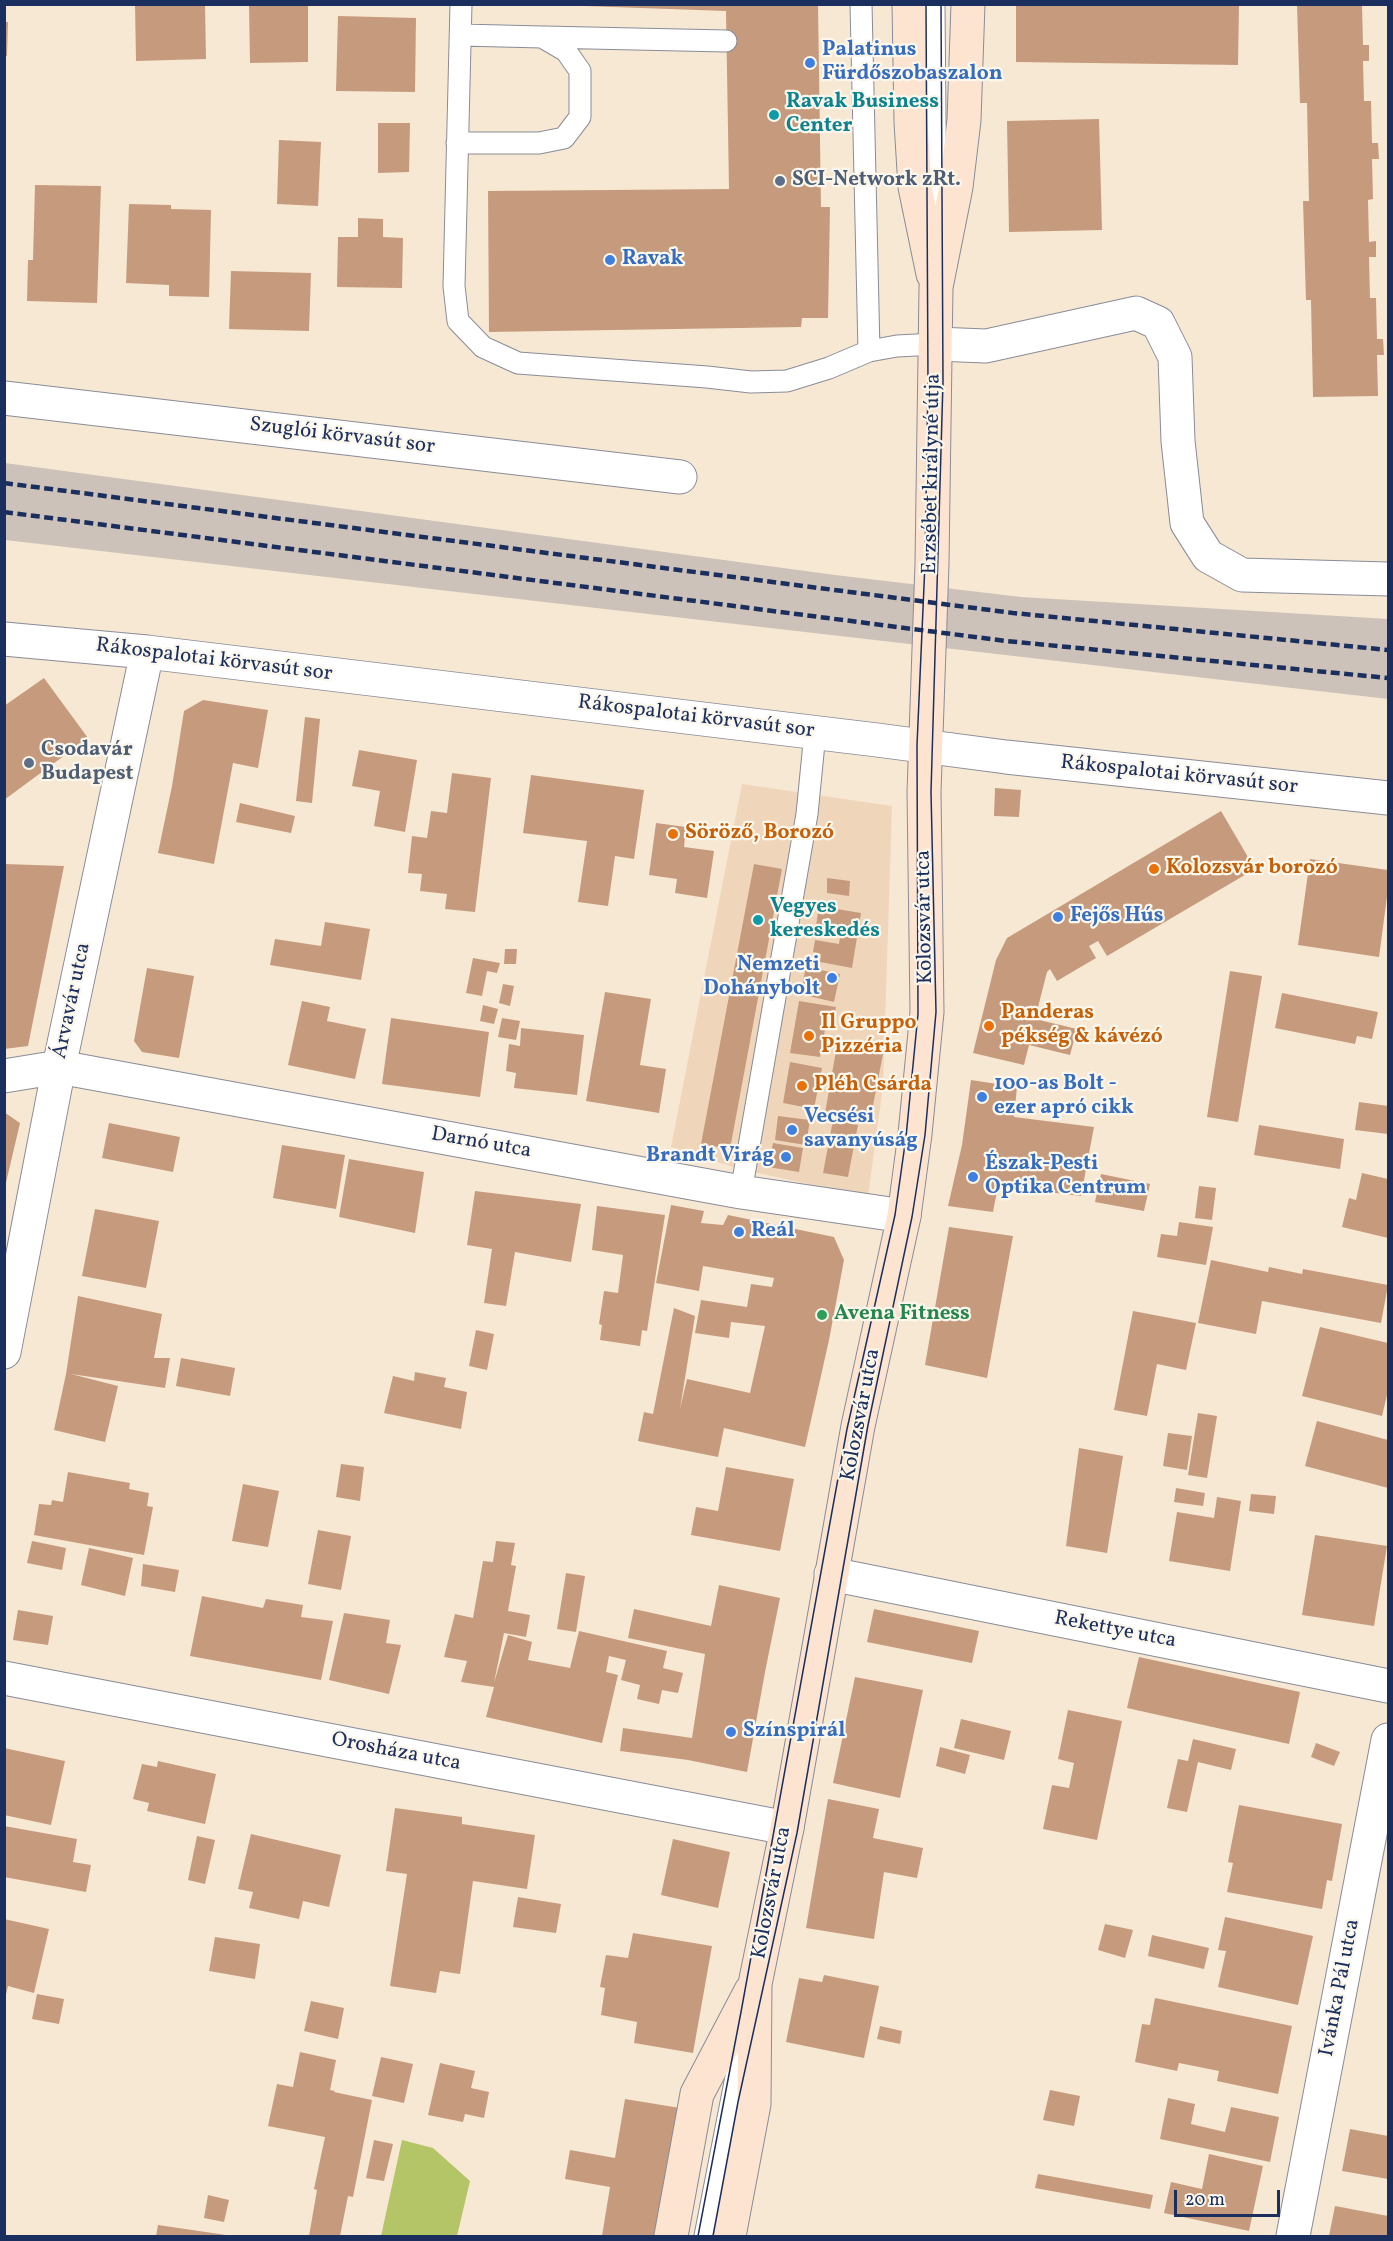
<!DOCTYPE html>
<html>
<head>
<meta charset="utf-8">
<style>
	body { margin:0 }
	#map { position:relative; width:1393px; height:2241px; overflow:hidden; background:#f7e8d3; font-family:Vollkorn,serif }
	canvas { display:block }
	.frame { position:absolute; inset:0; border:6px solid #1b2f5e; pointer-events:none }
	.scale { position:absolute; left:1174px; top:2190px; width:106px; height:27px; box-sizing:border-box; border:3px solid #1b2f5e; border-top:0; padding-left:8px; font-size:18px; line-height:21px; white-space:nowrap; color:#1b2f5e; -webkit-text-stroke:4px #fbf7ec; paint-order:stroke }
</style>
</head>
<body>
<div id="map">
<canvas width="1393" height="2241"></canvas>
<div class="frame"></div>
<div class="scale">20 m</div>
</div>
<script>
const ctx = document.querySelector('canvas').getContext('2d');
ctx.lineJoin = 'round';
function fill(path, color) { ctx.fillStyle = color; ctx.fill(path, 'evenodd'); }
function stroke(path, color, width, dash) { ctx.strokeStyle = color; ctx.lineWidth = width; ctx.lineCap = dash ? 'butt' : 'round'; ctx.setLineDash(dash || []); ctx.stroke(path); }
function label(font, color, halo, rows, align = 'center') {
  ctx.font = font + ' Vollkorn,serif'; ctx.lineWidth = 4.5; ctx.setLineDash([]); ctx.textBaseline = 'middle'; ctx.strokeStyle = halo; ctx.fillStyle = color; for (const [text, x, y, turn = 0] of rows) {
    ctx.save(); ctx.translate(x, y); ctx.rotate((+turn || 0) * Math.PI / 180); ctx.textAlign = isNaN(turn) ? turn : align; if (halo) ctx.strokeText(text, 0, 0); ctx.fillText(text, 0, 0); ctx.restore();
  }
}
const built = new Path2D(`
	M 742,784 L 892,806 L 883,1086 L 868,1197 L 739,1169 L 671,1147 Z`);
const industrial = new Path2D(`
	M 5,463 L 835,575 L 1021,597 L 1388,619 L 1388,699 L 5,540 Z`);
const green = new Path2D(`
	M 402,2140 L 433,2148 L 470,2181 L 457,2236 L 381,2236 Z`);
const building = new Path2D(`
	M 135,4 L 205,4 L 206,59 L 136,61 Z
	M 249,4 L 308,4 L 308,62 L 250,63 Z
	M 584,4 L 818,4 L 821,207 L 830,207 L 828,318 L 802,318 L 801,327 L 489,332 L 488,191 L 729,189 L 726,11 L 584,6 Z
	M 1016,4 L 1239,4 L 1238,65 L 1016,62 Z
	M 1297,4 L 1362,4 L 1363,45 L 1369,45 L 1369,61 L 1363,61 L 1364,101 L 1371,101 L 1372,143 L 1378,143 L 1379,159 L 1372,159 L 1373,199 L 1368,200 L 1369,242 L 1376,241 L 1376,257 L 1369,257 L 1370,298 L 1376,298 L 1377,339 L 1383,339 L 1384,355 L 1377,355 L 1378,396 L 1313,397 L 1311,300 L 1306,300 L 1303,201 L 1309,201 L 1307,103 L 1300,103 Z
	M 338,16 L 416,18 L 415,92 L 336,91 Z
	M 4,22 L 8,22 L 7,56 L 4,56 Z
	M 1099,119 L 1102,230 L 1009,232 L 1007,121 Z
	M 378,123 L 410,123 L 409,172 L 378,173 Z
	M 279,140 L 321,142 L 318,206 L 277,204 Z
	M 35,185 L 101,186 L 97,303 L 27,301 L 28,260 L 33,260 Z
	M 129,204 L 171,205 L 171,209 L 211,210 L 209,297 L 169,296 L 169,285 L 126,283 Z
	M 358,218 L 383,219 L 383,237 L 403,238 L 402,288 L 337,287 L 338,237 L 358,237 Z
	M 231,271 L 311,273 L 309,331 L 229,329 Z
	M 44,678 L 88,738 L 4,800 L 4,706 Z
	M 203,700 L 268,710 L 258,768 L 233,763 L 214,864 L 158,853 L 172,786 L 184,711 Z
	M 305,717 L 320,719 L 312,803 L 296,801 Z
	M 359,750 L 417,760 L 405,832 L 374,826 L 380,791 L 352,786 Z
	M 452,773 L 491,778 L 475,912 L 445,909 L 447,894 L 420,891 L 422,874 L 408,873 L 412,836 L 427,838 L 431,811 L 447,813 Z
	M 531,775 L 644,790 L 634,859 L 615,856 L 608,906 L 578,902 L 587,841 L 523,833 Z
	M 995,788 L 1021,790 L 1019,817 L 994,816 Z
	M 240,803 L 295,816 L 291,833 L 236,822 Z
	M 1221,811 L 1255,869 L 1107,956 L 1098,941 L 1089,946 L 1096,958 L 1057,981 L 1050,969 L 1047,972 L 1035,1019 L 1077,1029 L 1070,1055 L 1029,1045 L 1024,1065 L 973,1053 L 996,960 L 1007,938 Z
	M 656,823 L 686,827 L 684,847 L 714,851 L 707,898 L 675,893 L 677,879 L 649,875 Z
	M 1310,859 L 1388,870 L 1388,889 L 1379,957 L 1298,945 Z
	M 4,864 L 64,866 L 28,1046 L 4,1049 Z
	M 754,864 L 782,869 L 730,1149 L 701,1144 Z
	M 827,878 L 850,881 L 849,896 L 827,893 Z
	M 819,906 L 861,913 L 852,968 L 820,962 L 821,954 L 813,952 L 815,940 L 839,944 L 841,930 L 816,926 Z
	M 325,922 L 370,929 L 361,980 L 270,965 L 275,939 L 321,946 Z
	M 505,949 L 517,949 L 516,964 L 504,964 Z
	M 473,958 L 500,963 L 497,973 L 487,971 L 482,996 L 466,993 Z
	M 806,967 L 840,974 L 834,1002 L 800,994 Z
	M 147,968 L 194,976 L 179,1058 L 142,1052 L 134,1041 Z
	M 1230,971 L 1262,976 L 1238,1122 L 1207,1117 Z
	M 503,984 L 514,986 L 510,1006 L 499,1003 Z
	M 605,992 L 651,999 L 640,1065 L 666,1069 L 659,1113 L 586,1101 Z
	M 1282,993 L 1378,1012 L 1372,1039 L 1357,1036 L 1355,1044 L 1275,1028 Z
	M 302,1001 L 330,1007 L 327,1021 L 366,1029 L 355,1079 L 288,1065 Z
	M 799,1001 L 836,1007 L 833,1020 L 827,1019 L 820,1057 L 790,1053 Z
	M 483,1005 L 498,1009 L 494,1024 L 480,1021 Z
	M 391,1018 L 489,1032 L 480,1097 L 382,1084 Z
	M 502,1018 L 520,1021 L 516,1040 L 498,1037 Z
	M 521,1028 L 584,1035 L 577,1095 L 514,1088 L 516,1073 L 506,1071 L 509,1044 L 520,1046 Z
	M 837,1045 L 883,1054 L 870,1121 L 825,1113 Z
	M 790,1062 L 822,1068 L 814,1109 L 783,1103 Z
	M 971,1080 L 1017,1087 L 1014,1117 L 1094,1127 L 1081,1196 L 998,1186 L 993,1212 L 948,1206 L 962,1145 Z
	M 1359,1102 L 1388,1106 L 1388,1134 L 1355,1130 Z
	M 4,1112 L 20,1123 L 5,1187 L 4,1187 Z
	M 778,1116 L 810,1120 L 806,1145 L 775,1140 Z
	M 833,1120 L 858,1125 L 848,1177 L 823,1173 Z
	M 109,1123 L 180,1137 L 173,1172 L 102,1158 Z
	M 1259,1125 L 1344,1139 L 1340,1169 L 1254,1155 Z
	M 773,1143 L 803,1148 L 799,1172 L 768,1167 Z
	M 282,1145 L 345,1155 L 336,1209 L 273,1198 Z
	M 349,1159 L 424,1172 L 415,1233 L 339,1217 Z
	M 1362,1173 L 1388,1179 L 1388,1238 L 1342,1227 L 1349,1198 L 1356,1200 Z
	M 1101,1174 L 1150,1184 L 1144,1211 L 1095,1202 Z
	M 1199,1186 L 1216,1188 L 1212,1220 L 1195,1218 Z
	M 475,1191 L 581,1204 L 571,1262 L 515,1252 L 506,1306 L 484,1303 L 492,1249 L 467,1245 Z
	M 671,1205 L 704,1211 L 701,1223 L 723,1225 L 728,1215 L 834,1237 L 844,1260 L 829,1340 L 805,1447 L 724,1428 L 718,1457 L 638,1441 L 644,1412 L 653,1414 L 674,1308 L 695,1316 L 680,1409 L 687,1379 L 750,1393 L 765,1326 L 731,1322 L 729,1338 L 695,1333 L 701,1300 L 747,1307 L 751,1284 L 772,1287 L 774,1278 L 703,1266 L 699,1291 L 656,1283 Z
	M 597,1206 L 665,1215 L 647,1331 L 642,1330 L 640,1346 L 600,1340 L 602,1325 L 599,1324 L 604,1291 L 618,1293 L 623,1255 L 592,1250 Z
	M 95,1209 L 159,1221 L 146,1288 L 82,1276 Z
	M 1179,1222 L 1213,1227 L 1206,1265 L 1157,1257 L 1161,1234 L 1177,1236 Z
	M 949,1227 L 1013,1236 L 987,1378 L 925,1365 Z
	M 1211,1260 L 1268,1272 L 1269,1267 L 1302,1274 L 1303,1269 L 1388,1285 L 1381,1323 L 1262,1301 L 1256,1334 L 1198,1323 Z
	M 78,1296 L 162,1314 L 154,1358 L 170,1358 L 165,1388 L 71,1374 L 118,1386 L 105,1442 L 54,1430 L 66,1374 Z
	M 1133,1311 L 1196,1323 L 1186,1370 L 1157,1364 L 1147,1416 L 1114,1410 Z
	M 1320,1327 L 1388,1343 L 1388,1391 L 1382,1416 L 1302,1396 Z
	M 476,1330 L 494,1334 L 487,1370 L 469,1366 Z
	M 181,1358 L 235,1368 L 230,1396 L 176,1386 Z
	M 415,1372 L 446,1378 L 444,1387 L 467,1392 L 461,1429 L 384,1413 L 393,1376 L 414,1381 Z
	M 1198,1413 L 1217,1416 L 1207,1478 L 1188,1475 Z
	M 1317,1421 L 1388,1440 L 1388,1488 L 1305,1466 Z
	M 1168,1433 L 1192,1436 L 1187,1470 L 1163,1466 Z
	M 1079,1448 L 1123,1456 L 1107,1553 L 1066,1546 Z
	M 341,1464 L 364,1467 L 360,1501 L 336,1497 Z
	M 726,1467 L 794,1479 L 780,1551 L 691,1535 L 696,1507 L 718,1511 Z
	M 68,1472 L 130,1483 L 129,1489 L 149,1493 L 147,1506 L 153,1507 L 144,1555 L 34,1535 L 39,1504 L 51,1505 L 52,1500 L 63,1502 Z
	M 243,1484 L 279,1491 L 268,1547 L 232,1541 Z
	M 1176,1488 L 1205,1493 L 1203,1506 L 1174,1502 Z
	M 1251,1494 L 1276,1496 L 1274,1514 L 1249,1511 Z
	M 1217,1497 L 1241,1501 L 1230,1571 L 1169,1561 L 1177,1512 L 1214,1518 Z
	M 318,1530 L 351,1536 L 341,1590 L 308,1584 Z
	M 1315,1535 L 1387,1546 L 1374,1626 L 1302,1615 Z
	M 32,1541 L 66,1548 L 62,1570 L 27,1563 Z
	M 496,1541 L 515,1543 L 511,1565 L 516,1566 L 508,1611 L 530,1615 L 526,1637 L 504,1633 L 494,1683 L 508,1635 L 532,1642 L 528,1660 L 570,1668 L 579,1631 L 667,1651 L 663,1668 L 683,1673 L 678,1693 L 662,1690 L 659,1704 L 637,1699 L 640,1685 L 621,1680 L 626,1660 L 609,1656 L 606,1672 L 618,1675 L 602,1743 L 486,1717 L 494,1687 L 461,1682 L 467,1661 L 444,1657 L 455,1614 L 473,1618 L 483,1561 L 493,1562 Z
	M 89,1548 L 133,1558 L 125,1596 L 81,1585 Z
	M 143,1564 L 179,1570 L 175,1592 L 141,1586 Z
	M 566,1573 L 585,1576 L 576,1632 L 557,1629 Z
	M 719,1585 L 780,1598 L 765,1672 L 747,1772 L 688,1760 L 620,1751 L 623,1728 L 692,1738 L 705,1654 L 628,1638 L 634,1609 L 711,1626 Z
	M 202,1596 L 263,1608 L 266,1599 L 303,1605 L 301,1617 L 333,1621 L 321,1680 L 190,1656 Z
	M 874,1609 L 979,1631 L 972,1663 L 867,1642 Z
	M 18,1610 L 53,1616 L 48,1645 L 13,1640 Z
	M 344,1613 L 390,1620 L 386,1643 L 401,1645 L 389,1694 L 329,1680 Z
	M 1139,1657 L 1300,1692 L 1289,1744 L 1127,1708 Z
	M 855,1677 L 923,1690 L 900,1798 L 833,1783 Z
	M 1068,1710 L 1122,1721 L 1097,1840 L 1043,1829 L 1052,1785 L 1069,1788 L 1074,1763 L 1058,1759 Z
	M 961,1719 L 1011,1731 L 1004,1760 L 954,1748 Z
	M 1193,1739 L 1236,1749 L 1231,1770 L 1198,1762 L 1187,1812 L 1167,1808 L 1178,1759 L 1188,1761 Z
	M 1316,1743 L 1340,1752 L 1334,1766 L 1311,1757 Z
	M 940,1747 L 970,1755 L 965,1774 L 936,1766 Z
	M 4,1748 L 65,1761 L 51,1825 L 4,1815 Z
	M 158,1761 L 216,1774 L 205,1824 L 147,1811 L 149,1803 L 133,1799 L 142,1764 L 157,1767 Z
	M 828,1799 L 879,1809 L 873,1838 L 923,1848 L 917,1878 L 884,1872 L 874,1939 L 806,1928 Z
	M 1239,1805 L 1342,1824 L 1332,1881 L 1327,1880 L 1322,1909 L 1227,1892 L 1233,1863 L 1228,1862 Z
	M 395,1808 L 462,1817 L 462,1824 L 535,1835 L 527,1889 L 473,1881 L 460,1974 L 440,1971 L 436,1993 L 390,1986 L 407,1874 L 386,1871 Z
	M 4,1826 L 77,1839 L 73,1862 L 91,1865 L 86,1892 L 4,1877 Z
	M 251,1834 L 341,1855 L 329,1907 L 303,1901 L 299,1919 L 249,1908 L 253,1892 L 238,1889 Z
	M 197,1836 L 215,1840 L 205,1884 L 188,1880 Z
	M 673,1839 L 730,1852 L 718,1908 L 661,1895 Z
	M 518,1897 L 561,1904 L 556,1933 L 513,1927 Z
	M 1225,1917 L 1313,1936 L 1298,2005 L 1218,1987 L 1226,1951 L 1218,1950 Z
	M 4,1919 L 49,1929 L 34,1993 L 8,1986 L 5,1999 Z
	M 1105,1924 L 1133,1930 L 1125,1958 L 1098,1950 Z
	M 633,1933 L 712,1946 L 693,2053 L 634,2043 L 637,2022 L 601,2015 L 605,1988 L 600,1987 L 606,1955 L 628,1958 Z
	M 1152,1935 L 1209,1948 L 1204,1969 L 1148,1956 Z
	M 215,1937 L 260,1944 L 255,1979 L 209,1971 Z
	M 824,1975 L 879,1986 L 864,2058 L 786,2042 L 799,1978 L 822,1982 Z
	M 37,1994 L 64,1999 L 59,2024 L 32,2019 Z
	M 1155,1998 L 1292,2026 L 1278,2094 L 1217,2081 L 1219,2071 L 1179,2063 L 1177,2071 L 1135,2062 L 1142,2024 L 1150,2025 Z
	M 311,2001 L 344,2008 L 338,2039 L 304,2031 Z
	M 880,2026 L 902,2031 L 900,2044 L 877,2039 Z
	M 300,2052 L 336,2060 L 330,2090 L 335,2091 L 334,2092 L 372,2100 L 353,2197 L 348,2196 L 340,2236 L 309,2236 L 317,2190 L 314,2189 L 325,2137 L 268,2126 L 277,2084 L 293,2087 Z
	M 381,2057 L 413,2064 L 404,2103 L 372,2096 Z
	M 440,2063 L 475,2071 L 471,2088 L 489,2092 L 484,2118 L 465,2114 L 463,2122 L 428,2115 Z
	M 1050,2090 L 1080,2096 L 1074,2126 L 1043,2120 Z
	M 1168,2098 L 1195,2104 L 1191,2124 L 1225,2132 L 1231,2107 L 1279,2117 L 1270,2162 L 1160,2139 Z
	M 625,2099 L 686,2109 L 664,2236 L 602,2236 L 610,2187 L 565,2179 L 570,2150 L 615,2158 Z
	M 1350,2129 L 1388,2136 L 1388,2179 L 1342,2171 Z
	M 374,2140 L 393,2144 L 384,2181 L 366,2178 Z
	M 1209,2154 L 1263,2166 L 1249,2231 L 1164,2213 L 1171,2182 L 1202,2189 Z
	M 1038,2174 L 1153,2195 L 1150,2209 L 1035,2188 Z
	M 208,2195 L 229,2200 L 224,2222 L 204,2218 Z
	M 1335,2206 L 1388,2216 L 1388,2236 L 1329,2236 Z
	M 158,2225 L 226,2235 L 226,2236 L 156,2236 Z`);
const lane = new Path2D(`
	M 461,4 L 454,286 L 458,321 L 483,347 L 518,363 L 707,377 L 751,382 L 787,381 L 829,368 L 869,351 L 897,346 L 936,344
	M 861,4 L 869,351
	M 934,4 L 936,232
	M 544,37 L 726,41
	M 457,143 L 539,143 L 564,138 L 580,117 L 580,71 L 566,51 L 542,37 L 461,35
	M 741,1192 L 807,814 L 815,733
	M 705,2236 L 743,2041`);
const street = new Path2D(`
	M 936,344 L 986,346 L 1136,313 L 1158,323 L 1175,357 L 1178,441 L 1187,523 L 1208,556 L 1242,575 L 1388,579
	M 4,398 L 680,477
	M 4,639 L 147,652 L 877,740 L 1006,757 L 1388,798
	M 4,1076 L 59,1067 L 741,1192 L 904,1216
	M 4,1352 L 59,1067 L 147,652
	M 831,1574 L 1388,1686
	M 4,1678 L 787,1828
	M 1293,2236 L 1388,1740`);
const secondary = new Path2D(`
	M 909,4 L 911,122 L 915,187 L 933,274
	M 671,2236 L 697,2094 L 751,1991
	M 729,2236 L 754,2104 L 755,1984 L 787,1828 L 858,1426 L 904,1216 L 915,1134 L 927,1012 L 924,792 L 932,564 L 936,287 L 956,187 L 964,120 L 968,4`);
const tram = new Path2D(`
	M 698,2236 L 741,2012 L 847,1429 L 895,1215 L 906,1137 L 918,1014 L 917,745 L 925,563 L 928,382 L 926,4
	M 713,2236 L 738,2102 L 797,1833 L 868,1425 L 912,1217 L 925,1135 L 936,1012 L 931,792 L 943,382 L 941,4`);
const rail = new Path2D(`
	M 4,483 L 1013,613 L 1388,650
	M 4,512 L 1006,641 L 1388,678`);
const markers = [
	[810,63,6,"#3f7fe0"],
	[774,115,6,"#0f9aa8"],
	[780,181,6,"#5c6f8a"],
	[610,260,6,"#3f7fe0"],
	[29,763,6,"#5c6f8a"],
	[673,834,6,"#e8710a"],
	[1154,869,6,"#e8710a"],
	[1058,917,6,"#3f7fe0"],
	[758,920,6,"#0f9aa8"],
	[832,978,6,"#3f7fe0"],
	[989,1026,6,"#e8710a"],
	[809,1036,6,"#e8710a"],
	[802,1086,6,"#e8710a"],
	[982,1097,6,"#3f7fe0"],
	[792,1130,6,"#3f7fe0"],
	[786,1157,6,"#3f7fe0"],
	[973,1177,6,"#3f7fe0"],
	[739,1232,6,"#3f7fe0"],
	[822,1315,6,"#2e9e5b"],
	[731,1732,6,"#3f7fe0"]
];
const shopNames = [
	["Palatinus",822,51],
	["Fürdőszobaszalon",822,75],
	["Ravak",622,260],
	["Fejős Hús",1070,917],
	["Nemzeti",820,966,"right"],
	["Dohánybolt",820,990,"right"],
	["100-as Bolt -",994,1085],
	["ezer apró cikk",994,1109],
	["Vecsési",804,1118],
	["savanyúság",804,1142],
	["Brandt Virág",774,1157,"right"],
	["Észak-Pesti",985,1165],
	["Optika Centrum",985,1189],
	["Reál",751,1232],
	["Színspirál",743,1732]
];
const cultureNames = [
	["Ravak Business",786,103],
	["Center",786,127],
	["Vegyes",770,908],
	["kereskedés",770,932]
];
const serviceNames = [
	["SCI-Network zRt.",792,181],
	["Csodavár",41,751],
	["Budapest",41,775]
];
const streetNames = [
	["Szuglói körvasút sor",342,437,7],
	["Erzsébet királyné útja",933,474,-89],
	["Rákospalotai körvasút sor",214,661,7],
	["Rákospalotai körvasút sor",696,718,7],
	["Rákospalotai körvasút sor",1179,776,6],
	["Kolozsvár utca",926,917,-91],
	["Árvavár utca",73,1001,-78],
	["Darnó utca",481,1144,10],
	["Kolozsvár utca",862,1415,-79],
	["Rekettye utca",1115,1631,11],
	["Orosháza utca",396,1753,11],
	["Kolozsvár utca",773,1893,-79],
	["Ivánka Pál utca",1341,1988,-79]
];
const foodNames = [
	["Söröző, Borozó",685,834],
	["Kolozsvár borozó",1166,869],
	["Panderas",1001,1014],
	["pékség & kávézó",1001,1038],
	["Il Gruppo",821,1024],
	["Pizzéria",821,1048],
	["Pléh Csárda",814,1086]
];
const leisureNames = [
	["Avena Fitness",834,1315]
];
fill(built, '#efd6bb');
fill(industrial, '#cdc2b9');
fill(green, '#b4c568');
fill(building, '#c69b7d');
stroke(lane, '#898c98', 23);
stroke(street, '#898c98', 35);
stroke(secondary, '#898c98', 35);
stroke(lane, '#fff', 21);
stroke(street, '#fff', 33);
stroke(secondary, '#fde4d1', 33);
stroke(tram, '#1b2f5e', 1.5);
stroke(rail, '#1b2f5e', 4.5, [9, 4.5]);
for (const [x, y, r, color] of markers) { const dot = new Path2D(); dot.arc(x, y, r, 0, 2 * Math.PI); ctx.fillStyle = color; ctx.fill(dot); stroke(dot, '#fbf7ec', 2); }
label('bold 21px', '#366cbe', '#fbf7ec', shopNames, 'left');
label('bold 21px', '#0d838f', '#fbf7ec', cultureNames, 'left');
label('bold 21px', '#4e5e75', '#fbf7ec', serviceNames, 'left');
label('21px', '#1b2f5e', '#fbf7ec', streetNames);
label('bold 21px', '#c56008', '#fbf7ec', foodNames, 'left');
label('bold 21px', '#27864d', '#fbf7ec', leisureNames, 'left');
</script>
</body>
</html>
